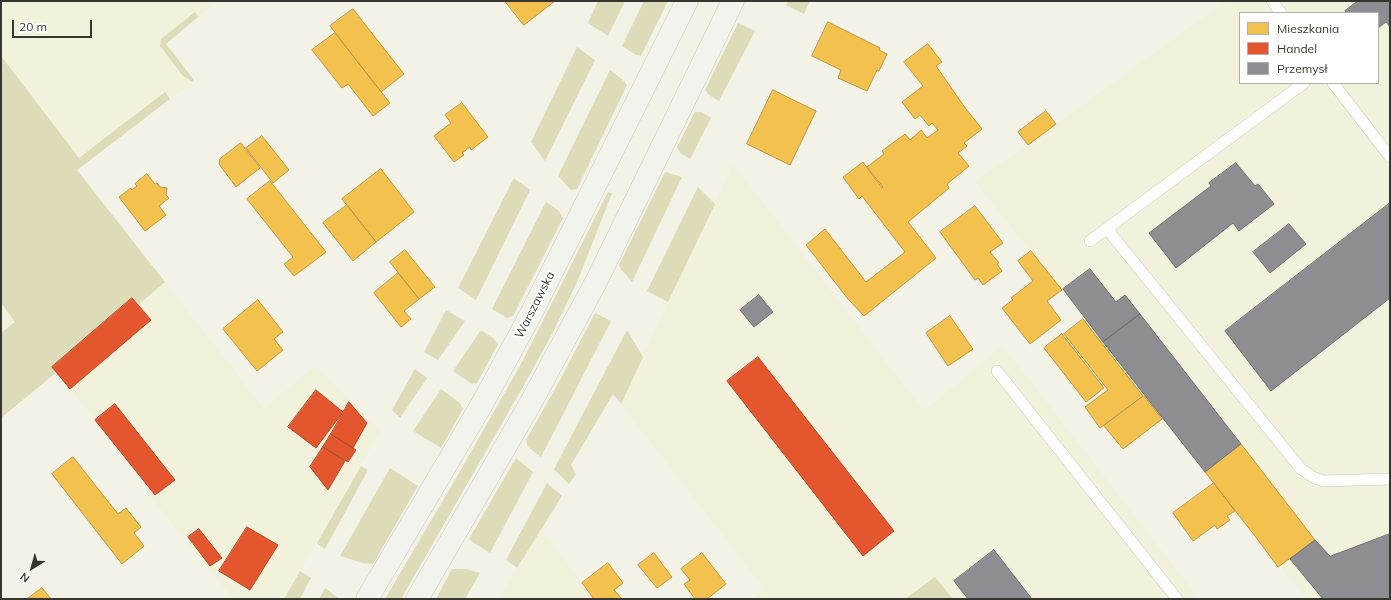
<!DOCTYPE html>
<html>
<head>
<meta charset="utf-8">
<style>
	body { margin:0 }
	#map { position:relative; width:1391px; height:600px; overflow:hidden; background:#f2f2e7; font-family:Mulish,sans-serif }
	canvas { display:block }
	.frame { position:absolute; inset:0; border:2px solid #37362e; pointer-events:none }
	.legend { position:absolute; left:1239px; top:12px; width:140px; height:72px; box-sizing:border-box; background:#fff; border:1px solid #afafab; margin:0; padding:5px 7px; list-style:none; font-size:12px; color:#37362e }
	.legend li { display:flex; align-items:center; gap:8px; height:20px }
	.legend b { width:20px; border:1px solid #afafab }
	.north { position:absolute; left:12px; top:548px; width:40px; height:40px; -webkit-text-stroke:3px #fff; paint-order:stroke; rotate:217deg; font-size:11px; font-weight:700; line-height:16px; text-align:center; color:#37362e }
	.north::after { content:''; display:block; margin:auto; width:14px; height:18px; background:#37362e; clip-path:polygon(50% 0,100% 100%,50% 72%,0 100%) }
	.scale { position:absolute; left:12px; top:20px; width:80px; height:18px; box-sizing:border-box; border:2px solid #37362e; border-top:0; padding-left:5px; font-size:12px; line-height:14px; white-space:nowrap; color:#37362e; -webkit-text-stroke:3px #fff; paint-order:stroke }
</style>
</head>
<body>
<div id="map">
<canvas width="1391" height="600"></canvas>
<div class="frame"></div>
<ul class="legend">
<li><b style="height:11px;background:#f2c14e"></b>Mieszkania</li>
<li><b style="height:11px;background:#e4572e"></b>Handel</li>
<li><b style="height:11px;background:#8d8d92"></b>Przemysł</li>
</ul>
<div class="north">N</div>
<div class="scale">20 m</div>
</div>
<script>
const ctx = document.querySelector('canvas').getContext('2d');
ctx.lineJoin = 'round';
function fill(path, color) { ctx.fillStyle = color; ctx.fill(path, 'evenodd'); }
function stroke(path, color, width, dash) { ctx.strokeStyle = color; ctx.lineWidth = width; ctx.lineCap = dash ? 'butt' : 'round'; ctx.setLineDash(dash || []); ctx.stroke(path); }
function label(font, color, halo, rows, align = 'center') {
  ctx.font = font + ' Mulish,sans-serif'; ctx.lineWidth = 4; ctx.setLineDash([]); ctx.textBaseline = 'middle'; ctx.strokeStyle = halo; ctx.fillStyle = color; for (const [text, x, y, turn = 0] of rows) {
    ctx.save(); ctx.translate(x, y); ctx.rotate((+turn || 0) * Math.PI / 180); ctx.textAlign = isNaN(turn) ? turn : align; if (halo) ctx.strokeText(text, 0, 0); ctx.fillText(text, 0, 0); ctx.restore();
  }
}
const built = new Path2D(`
	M 1,1 L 218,1 L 198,17 L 195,13 L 161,39 L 160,46 L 183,76 L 193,82 L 170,99 L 165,93 L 79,158 L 1,56 Z
	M 1226,1 L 1390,1 L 1390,599 L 1307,599 L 1255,536 L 975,181 L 1028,145 ZM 1240,13 L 1378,13 L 1378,83 L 1240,83 Z
	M 733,164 L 924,411 L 1003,346 L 1199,599 L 753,599 L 765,589 L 621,404 Z
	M 165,282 L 264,409 L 315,366 L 380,431 L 284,599 L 233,599 L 147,492 L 151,489 L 70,389 L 150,320 L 138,305 Z
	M 1,303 L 16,322 L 1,333 Z
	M 541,530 L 549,540 L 595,599 L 498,599 Z`);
const green = new Path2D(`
	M 598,1 L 625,1 L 608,36 L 588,23 Z
	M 644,1 L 668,1 L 641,56 L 636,55 L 622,46 Z
	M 788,1 L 810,1 L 804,14 L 786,5 Z
	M 195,12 L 198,17 L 166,44 L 194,80 L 193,82 L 183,76 L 160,46 L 161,39 Z
	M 738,23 L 755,31 L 719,101 L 709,95 L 705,90 Z
	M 577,47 L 595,60 L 545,161 L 531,142 Z
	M 1,56 L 79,158 L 165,92 L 170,99 L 77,170 L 165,282 L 138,305 L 1,418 L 1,333 L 15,322 L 1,303 Z
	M 610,70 L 623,80 L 627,85 L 577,189 L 571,190 L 558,176 Z
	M 695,112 L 701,112 L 711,118 L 690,159 L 680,153 L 677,147 Z
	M 665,172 L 682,177 L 632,282 L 621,269 L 619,265 Z
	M 514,178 L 530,190 L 476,300 L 458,288 Z
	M 698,187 L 715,204 L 668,302 L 647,291 Z
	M 608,192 L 612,193 L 578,280 L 552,334 L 524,385 L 401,599 L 385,599 L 455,480 L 521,364 Z
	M 546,202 L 559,211 L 563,218 L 513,316 L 507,318 L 492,309 Z
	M 446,310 L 465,321 L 438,360 L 424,352 Z
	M 595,313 L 611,321 L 541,457 L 528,447 L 526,440 L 559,382 Z
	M 481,330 L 493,338 L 498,344 L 477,383 L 472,384 L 453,371 Z
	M 627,330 L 643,357 L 621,404 L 613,394 L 571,465 L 576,474 L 569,484 L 554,469 Z
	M 415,369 L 427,378 L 400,418 L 392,410 Z
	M 441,389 L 460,403 L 463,409 L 441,448 L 413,431 Z
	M 516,458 L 533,472 L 490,553 L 474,543 L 469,539 Z
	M 361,466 L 368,470 L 325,549 L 317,543 Z
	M 390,468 L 418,486 L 373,564 L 363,563 L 340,556 Z
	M 547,483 L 562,496 L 517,568 L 506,560 Z
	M 452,569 L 466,569 L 480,573 L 465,599 L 436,599 Z
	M 300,571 L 311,578 L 300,599 L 284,599 Z
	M 935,577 L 953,599 L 905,599 Z
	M 325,588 L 339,599 L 319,599 Z`);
const homes = new Path2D(`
	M 505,1 L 555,1 L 524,25 Z
	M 353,9 L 404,74 L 381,92 L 330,26 Z
	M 828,22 L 880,48 L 879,50 L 887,54 L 879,71 L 877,70 L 867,91 L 838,78 L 841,70 L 812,56 Z
	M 335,33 L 390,103 L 373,116 L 348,84 L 342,88 L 312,50 Z
	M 928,44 L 942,62 L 936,66 L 966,109 L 982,129 L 964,143 L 967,146 L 958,153 L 969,166 L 947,184 L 949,188 L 908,222 L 936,258 L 864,316 L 848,299 L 806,245 L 825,229 L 866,282 L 905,252 L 862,196 L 859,199 L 843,177 L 863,162 L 882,188 L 883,187 L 867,167 L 884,154 L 882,151 L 905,134 L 910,140 L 921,130 L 927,138 L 938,130 L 932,123 L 929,126 L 920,115 L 915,119 L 902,102 L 923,86 L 904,62 Z
	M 773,90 L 816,111 L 790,165 L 747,144 Z
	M 462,103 L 488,137 L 471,150 L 470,147 L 462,153 L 464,155 L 454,162 L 434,136 L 451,123 L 445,115 Z
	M 1046,111 L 1056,124 L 1028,145 L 1018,132 Z
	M 262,136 L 289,170 L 273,183 L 246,148 Z
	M 241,143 L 260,168 L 236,187 L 219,164 L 220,159 Z
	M 381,169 L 414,212 L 376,242 L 342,199 Z
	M 147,174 L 155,184 L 157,183 L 160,187 L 167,188 L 166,195 L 169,198 L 159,206 L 166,215 L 145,231 L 119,197 L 131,188 L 132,190 L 137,186 L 135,184 Z
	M 270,181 L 326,252 L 294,276 L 284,264 L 293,257 L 247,199 Z
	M 347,205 L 376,242 L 353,261 L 323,223 Z
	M 975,206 L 1003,243 L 990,252 L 999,263 L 997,264 L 1002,271 L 983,285 L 978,278 L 975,280 L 940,232 Z
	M 405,250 L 435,287 L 419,299 L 390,262 Z
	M 1031,251 L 1062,290 L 1047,301 L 1061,320 L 1030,344 L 1002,308 L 1013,300 L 1011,298 L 1033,281 L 1018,261 Z
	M 398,273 L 419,299 L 404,311 L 411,319 L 401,327 L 374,293 Z
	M 258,300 L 283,332 L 274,339 L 283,350 L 257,371 L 223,329 Z
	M 950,316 L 973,349 L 948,366 L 926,333 Z
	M 1083,319 L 1143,396 L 1100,428 L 1085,407 L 1108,390 L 1064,334 Z
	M 1062,334 L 1104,388 L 1086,402 L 1044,348 Z
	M 1144,396 L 1162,419 L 1123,449 L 1104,426 Z
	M 1241,444 L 1315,540 L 1278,567 L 1255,536 L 1205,472 Z
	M 73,457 L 118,514 L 126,508 L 141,527 L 134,533 L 144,546 L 122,564 L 52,474 Z
	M 1214,483 L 1235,511 L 1227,516 L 1230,520 L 1217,529 L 1215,525 L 1193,541 L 1173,513 Z
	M 654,553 L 672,577 L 657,588 L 638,565 Z
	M 702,553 L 726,584 L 707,599 L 695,599 L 684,584 L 690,580 L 681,569 Z
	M 608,563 L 623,583 L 614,590 L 622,599 L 594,599 L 582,583 Z
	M 42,588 L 51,599 L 27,599 Z`);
const shops = new Path2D(`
	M 132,298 L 151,320 L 70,389 L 52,367 Z
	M 758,357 L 894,531 L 863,556 L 727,381 Z
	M 316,390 L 343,412 L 316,448 L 288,427 Z
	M 349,402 L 367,423 L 353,448 L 331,434 Z
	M 115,404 L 175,480 L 155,495 L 95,420 Z
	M 331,434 L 356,450 L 348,462 L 323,447 Z
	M 323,447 L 345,461 L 328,490 L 310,467 Z
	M 247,527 L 278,545 L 250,590 L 219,571 Z
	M 199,529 L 222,558 L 210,566 L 188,537 Z`);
const industry = new Path2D(`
	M 1358,1 L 1390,1 L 1390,27 L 1386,22 L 1378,28 L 1378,13 L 1347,13 L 1345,11 Z
	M 1236,163 L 1255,186 L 1258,184 L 1274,204 L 1239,231 L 1233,223 L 1176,268 L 1149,233 L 1211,186 L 1209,183 Z
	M 1390,203 L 1390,298 L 1271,391 L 1225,331 Z
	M 1289,224 L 1306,244 L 1270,273 L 1253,252 Z
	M 1090,269 L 1116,302 L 1125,295 L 1140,314 L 1103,342 L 1063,289 Z
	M 759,295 L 773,312 L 754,327 L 740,310 Z
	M 1140,314 L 1241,444 L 1205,472 L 1103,342 Z
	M 1390,534 L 1390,599 L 1323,599 L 1290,559 L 1315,540 L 1330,556 Z
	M 994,550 L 1032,599 L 968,599 L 954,581 Z`);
const service = new Path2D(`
	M 1272,1 L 1281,13
	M 1333,83 L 1390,157
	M 1107,229 L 1301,469 L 1313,477 L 1323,481 L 1390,479
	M 1090,241 L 1304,83
	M 997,371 L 1177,599`);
const secondary = new Path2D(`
	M 367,599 L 482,404 L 532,312 L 687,1
	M 417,599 L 529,406 L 596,282 L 733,1`);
const streetNames = [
	["Warszawska",535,305,-63]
];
fill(built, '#f1f1dc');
fill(green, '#dddbb8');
fill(homes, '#f2c14e');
stroke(homes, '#ba9744', 1);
fill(shops, '#e4572e');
stroke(shops, '#b04d2e', 1);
fill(industry, '#8d8d92');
stroke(industry, '#737374', 1);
stroke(service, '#c8c8bf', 12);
stroke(secondary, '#c8c8bf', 23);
stroke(service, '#fdfdfb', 11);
stroke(secondary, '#f3f3ee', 22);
label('12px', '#37362e', '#fff', streetNames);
</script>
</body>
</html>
